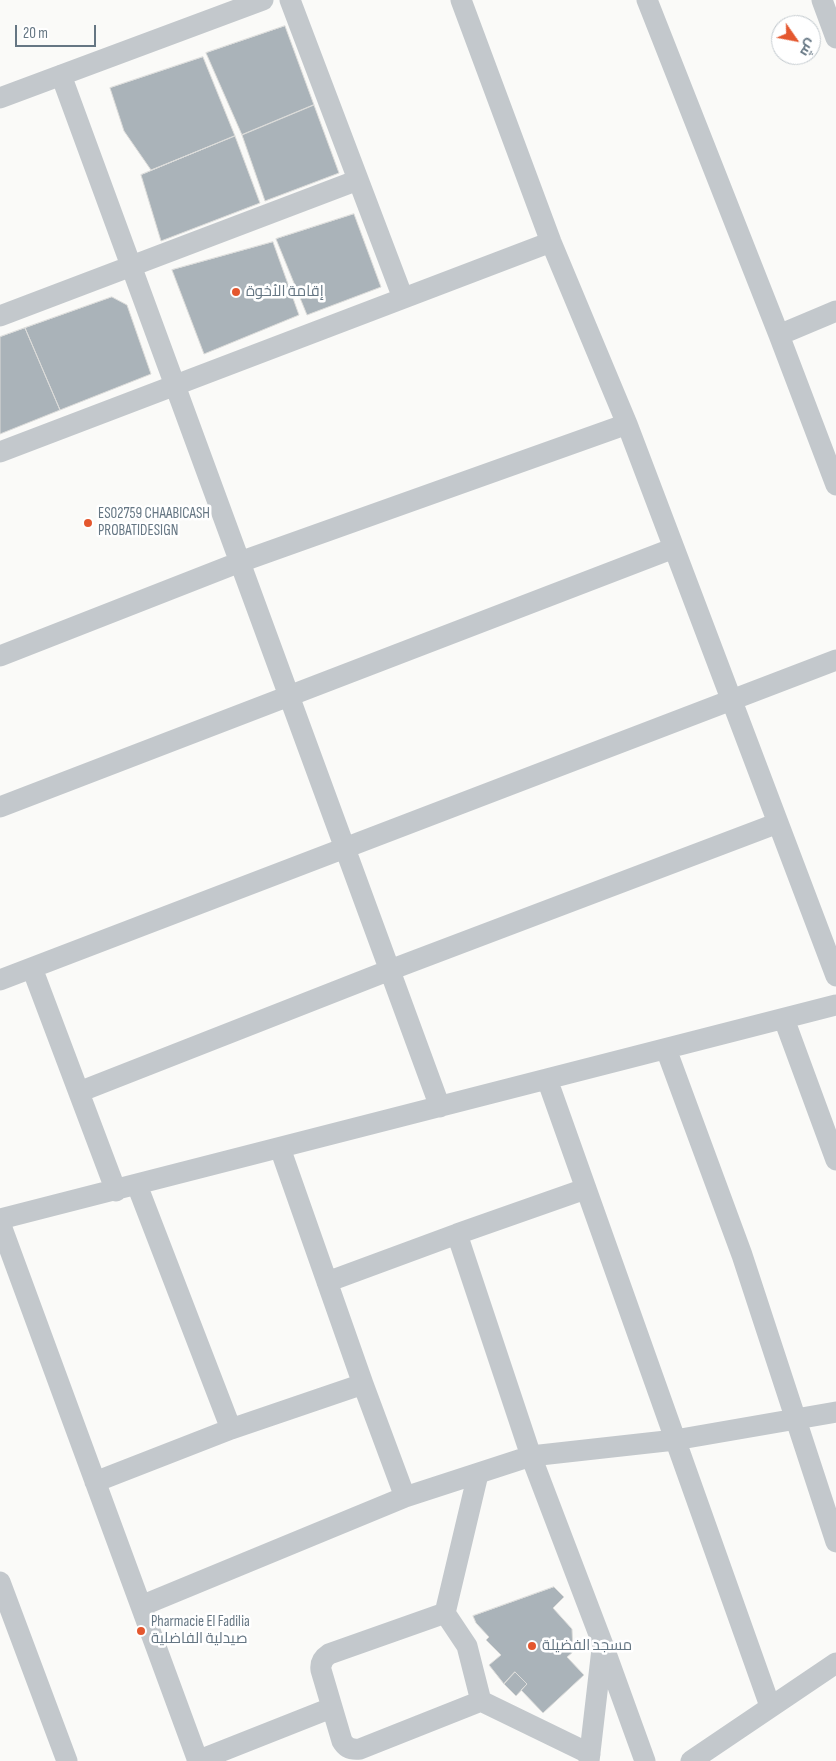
<!DOCTYPE html>
<html>
<head>
<meta charset="utf-8">
<style>
	body { margin:0 }
	#map { position:relative; width:836px; height:1761px; overflow:hidden; background:#fafaf8; font-family:"Sofia Sans Condensed",Cairo,sans-serif }
	canvas { display:block }
	.north { position:absolute; left:771px; top:15px; width:50px; height:50px; box-sizing:border-box; background:#fff; border:1px solid #c1c8cd; border-radius:50%; rotate:123deg; font-size:14px; font-weight:700; line-height:20px; text-align:center; color:#657683 }
	.north::after { content:''; display:block; margin:auto; width:18px; height:22px; background:#e4572e; clip-path:polygon(50% 0,100% 100%,50% 72%,0 100%) }
	.scale { position:absolute; left:15px; top:25px; width:81px; height:22px; box-sizing:border-box; border:2px solid #657683; border-top:0; padding-left:6px; font-size:15px; line-height:18px; white-space:nowrap; color:#657683; -webkit-text-stroke:4px #fff; paint-order:stroke }
</style>
</head>
<body>
<div id="map">
<canvas width="836" height="1761"></canvas>
<div class="north">ش</div>
<div class="scale">20 m</div>
</div>
<script>
const ctx = document.querySelector('canvas').getContext('2d');
ctx.lineJoin = 'round';
function fill(path, color) { ctx.fillStyle = color; ctx.fill(path, 'evenodd'); }
function stroke(path, color, width, dash) { ctx.strokeStyle = color; ctx.lineWidth = width; ctx.lineCap = dash ? 'butt' : 'round'; ctx.setLineDash(dash || []); ctx.stroke(path); }
function label(font, color, halo, rows, align = 'center') {
  ctx.font = font + ' "Sofia Sans Condensed",Cairo,sans-serif'; ctx.lineWidth = 5; ctx.setLineDash([]); ctx.textBaseline = 'middle'; ctx.strokeStyle = halo; ctx.fillStyle = color; for (const [text, x, y, turn = 0] of rows) {
    ctx.save(); ctx.translate(x, y); ctx.rotate((+turn || 0) * Math.PI / 180); ctx.textAlign = isNaN(turn) ? turn : align; if (halo) ctx.strokeText(text, 0, 0); ctx.fillText(text, 0, 0); ctx.restore();
  }
}
const building = new Path2D(`
	M 285,26 L 314,105 L 242,135 L 206,53 Z
	M 203,57 L 235,136 L 151,170 L 124,131 L 110,88 Z
	M 314,105 L 339,173 L 265,201 L 242,135 Z
	M 235,136 L 260,203 L 161,241 L 141,175 Z
	M 354,214 L 381,287 L 307,315 L 276,239 Z
	M 273,242 L 299,315 L 204,354 L 172,270 Z
	M 112,297 L 127,305 L 151,374 L 60,410 L 25,328 Z
	M 25,328 L 60,410 L 0,434 L 0,337 Z
	M 554,1587 L 564,1597 L 553,1608 L 572,1629 L 573,1652 L 567,1657 L 584,1675 L 543,1713 L 521,1690 L 527,1684 L 515,1672 L 504,1684 L 489,1665 L 501,1655 L 486,1640 L 489,1637 L 476,1623 L 473,1616 Z
	M 515,1672 L 527,1684 L 516,1696 L 504,1684 Z`);
const minor = new Path2D(`
	M 290,0 L 403,298
	M 461,0 L 551,242 L 627,424 L 674,548 L 836,976
	M 647,0 L 779,335 L 836,485
	M 822,0 L 836,38
	M 61,75 L 440,1107
	M 0,98 L 263,0
	M 0,316 L 358,180
	M 779,335 L 836,311
	M 0,452 L 551,242
	M 0,656 L 240,562 L 627,424
	M 0,807 L 674,548
	M 32,968 L 116,1191
	M 0,980 L 836,660
	M 784,1019 L 836,1160
	M 666,1049 L 742,1255 L 836,1542
	M 547,1079 L 770,1706
	M 79,1092 L 390,970 L 778,823
	M 280,1148 L 363,1384 L 405,1497
	M 137,1185 L 231,1429
	M 0,1219 L 836,1005
	M 0,1223 L 198,1761
	M 457,1234 L 585,1189
	M 327,1282 L 457,1234 L 531,1456 L 603,1645 L 645,1761
	M 478,1474 L 445,1613 L 467,1646 L 481,1701 L 590,1754
	M 95,1482 L 231,1429 L 363,1384
	M 0,1582 L 67,1761
	M 141,1606 L 405,1497 L 531,1456 L 675,1440 L 836,1412
	M 445,1613 L 329,1654 C 323,1658 320,1663 321,1670 L 342,1741 C 346,1748 352,1750 360,1749 L 481,1701
	M 197,1761 L 331,1708
	M 589,1761 L 602,1649
	M 691,1761 L 836,1663`);
const markers = [
	[236,292,5,"#e4572e"],
	[88,523,5,"#e4572e"],
	[141,1631,5,"#e4572e"],
	[532,1646,5,"#e4572e"]
];
const poiNames = [
	["إقامة الأخوة",246,292],
	["ES02759 CHAABICASH",98,514],
	["PROBATIDESIGN",98,531],
	["Pharmacie El Fadilia",151,1622],
	["صيدلية الفاضلية",151,1639],
	["مسجد الفضيلة",542,1646]
];
fill(building, '#aab3b9');
stroke(building, '#dcdcda', 1);
stroke(minor, '#c3c8cc', 21);
for (const [x, y, r, color] of markers) { const dot = new Path2D(); dot.arc(x, y, r, 0, 2 * Math.PI); ctx.fillStyle = color; ctx.fill(dot); stroke(dot, '#fff', 2); }
label('15px', '#657683', '#fff', poiNames, 'left');
</script>
</body>
</html>
